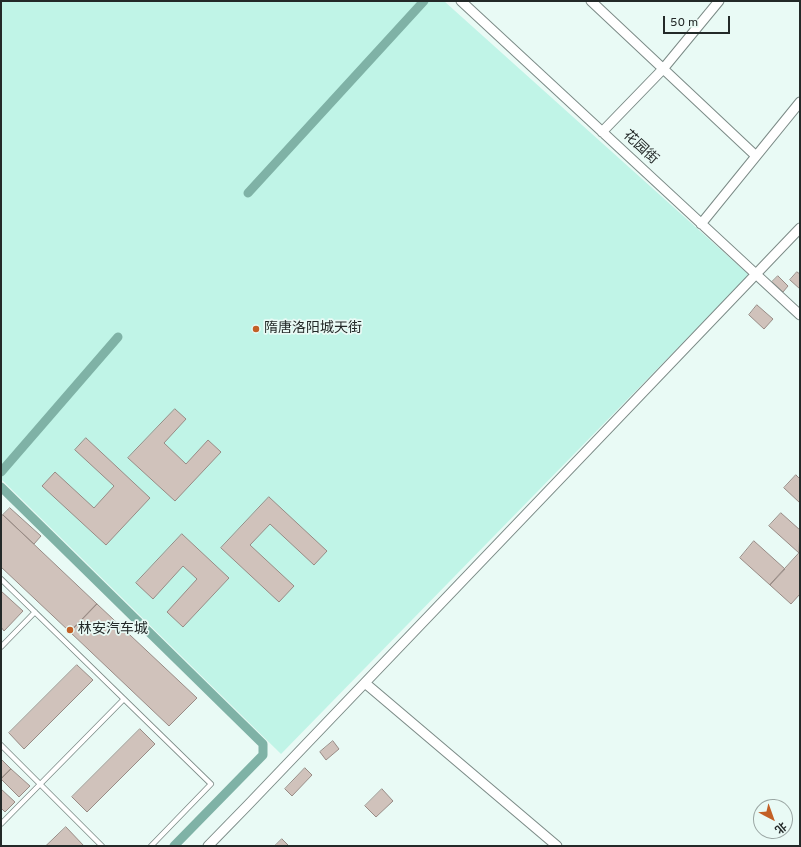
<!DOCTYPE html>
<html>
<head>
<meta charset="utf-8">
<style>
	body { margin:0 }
	#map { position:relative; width:801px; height:847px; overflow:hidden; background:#e9faf5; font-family:Overpass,"Noto Sans SC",sans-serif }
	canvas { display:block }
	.frame { position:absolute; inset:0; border:2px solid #232928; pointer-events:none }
	.north { position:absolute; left:753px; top:799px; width:40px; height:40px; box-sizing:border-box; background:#e9faf5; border:1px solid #9aa6a3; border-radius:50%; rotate:139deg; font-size:11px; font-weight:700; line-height:16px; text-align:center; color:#232928 }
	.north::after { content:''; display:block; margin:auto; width:14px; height:18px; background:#c36026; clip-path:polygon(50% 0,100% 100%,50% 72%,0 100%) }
	.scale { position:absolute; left:663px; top:16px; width:67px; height:18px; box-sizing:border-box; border:2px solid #232928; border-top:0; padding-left:5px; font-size:12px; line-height:14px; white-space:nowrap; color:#232928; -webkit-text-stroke:3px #e9faf5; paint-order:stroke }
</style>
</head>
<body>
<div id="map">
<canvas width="801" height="847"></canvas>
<div class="frame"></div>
<div class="north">北</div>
<div class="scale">50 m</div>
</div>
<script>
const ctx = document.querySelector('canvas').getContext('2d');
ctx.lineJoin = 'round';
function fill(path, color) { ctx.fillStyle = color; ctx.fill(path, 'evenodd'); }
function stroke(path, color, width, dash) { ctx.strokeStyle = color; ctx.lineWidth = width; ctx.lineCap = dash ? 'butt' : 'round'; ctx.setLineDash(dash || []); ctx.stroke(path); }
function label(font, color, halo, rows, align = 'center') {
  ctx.font = font + ' Overpass,"Noto Sans SC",sans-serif'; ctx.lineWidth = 3.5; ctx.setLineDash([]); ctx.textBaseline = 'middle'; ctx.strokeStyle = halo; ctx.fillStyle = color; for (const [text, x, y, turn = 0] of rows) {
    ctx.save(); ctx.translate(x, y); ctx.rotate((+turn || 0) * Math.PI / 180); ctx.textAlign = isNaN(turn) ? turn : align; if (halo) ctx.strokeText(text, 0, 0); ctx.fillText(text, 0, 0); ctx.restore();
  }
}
const green = new Path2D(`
	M 1,1 L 444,1 L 749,275 L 281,754 L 1,479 Z`);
const canal = new Path2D(`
	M 248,193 L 424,1
	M 1,472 L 118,337
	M 1,487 L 263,744 L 263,755 L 174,846`);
const building = new Path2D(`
	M 797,272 L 800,274 L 800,289 L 790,280 Z
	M 778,276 L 788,286 L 783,292 L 772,282 Z
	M 757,305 L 773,319 L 764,329 L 749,315 Z
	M 175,409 L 186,419 L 164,443 L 186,464 L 208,440 L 221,452 L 175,501 L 128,458 Z
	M 86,438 L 150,498 L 106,545 L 42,486 L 55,472 L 94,508 L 114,486 L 75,450 Z
	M 796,475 L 800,479 L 800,503 L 784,488 Z
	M 269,497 L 327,551 L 314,565 L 270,524 L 250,545 L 294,586 L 279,602 L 221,548 Z
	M 10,508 L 41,536 L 34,544 L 3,515 Z
	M 781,513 L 800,530 L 799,553 L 769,526 Z
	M 3,515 L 97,604 L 70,632 L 1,567 L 1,517 Z
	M 182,534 L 229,578 L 183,627 L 167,612 L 197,579 L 183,566 L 153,599 L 136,583 Z
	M 754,541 L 785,569 L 770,585 L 740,558 Z
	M 800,552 L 800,594 L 791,604 L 770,585 Z
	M 1,591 L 23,611 L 4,631 L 1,627 Z
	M 97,604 L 197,698 L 169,726 L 70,632 Z
	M 77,665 L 93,680 L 24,749 L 9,733 Z
	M 140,729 L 155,744 L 87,812 L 72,797 Z
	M 333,741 L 339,749 L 326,760 L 320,752 Z
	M 1,759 L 11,769 L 1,779 Z
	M 305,768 L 312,775 L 292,796 L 285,789 Z
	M 11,769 L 30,786 L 19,797 L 1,779 Z
	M 1,789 L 15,802 L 5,812 L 1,808 Z
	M 382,789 L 393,801 L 376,817 L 365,806 Z
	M 66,827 L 84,846 L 46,846 Z
	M 282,839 L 289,846 L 277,846 L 276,845 Z`);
const lane = new Path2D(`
	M 1,579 L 211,784 L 151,846
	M 1,647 L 35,612
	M 1,745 L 102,846
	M 1,824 L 124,699`);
const street = new Path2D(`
	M 461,1 L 800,315
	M 591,1 L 756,156
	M 602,132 L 663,69 L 719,1
	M 701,224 L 800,102
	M 365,683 L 557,846
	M 208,846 L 247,806 L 800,228`);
const markers = [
	[256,329,4,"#c36026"],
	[70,630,4,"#c36026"]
];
const streetNames = [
	["花园街",640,148,43]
];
const poiNames = [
	["隋唐洛阳城天街",264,329],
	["林安汽车城",78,630]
];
fill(green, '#c0f4e7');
stroke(canal, '#7fb2a6', 9);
fill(building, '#d0c2bb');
stroke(building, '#988b85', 1);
stroke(lane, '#7b8a86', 6);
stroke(street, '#7b8a86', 11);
stroke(lane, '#fff', 4.5);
stroke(street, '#fff', 9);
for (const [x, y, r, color] of markers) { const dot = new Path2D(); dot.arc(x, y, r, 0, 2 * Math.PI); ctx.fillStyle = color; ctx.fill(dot); stroke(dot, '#e9faf5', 1.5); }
label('14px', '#232928', '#e9faf5', streetNames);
label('14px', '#232928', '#e9faf5', poiNames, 'left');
</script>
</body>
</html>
